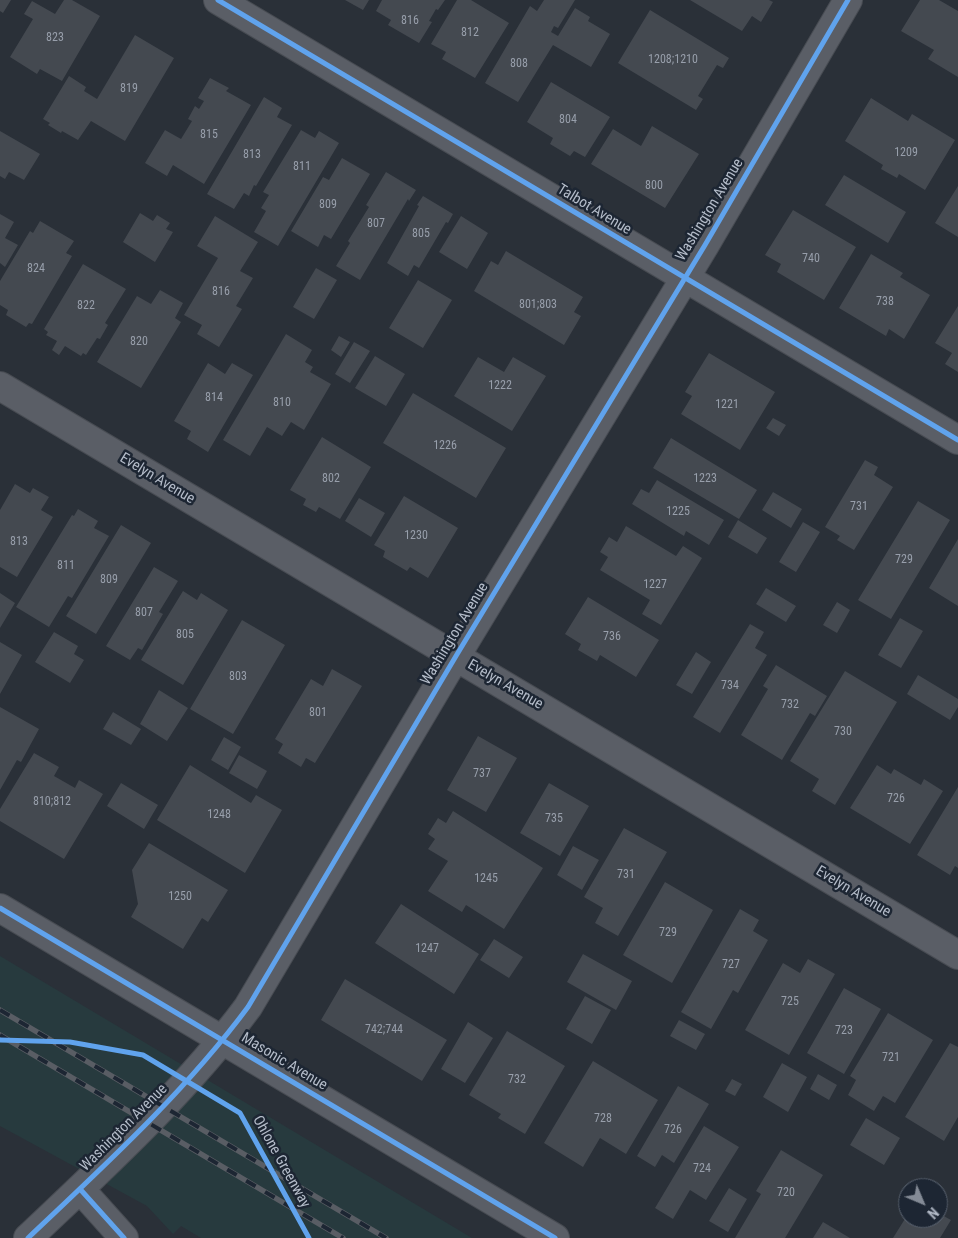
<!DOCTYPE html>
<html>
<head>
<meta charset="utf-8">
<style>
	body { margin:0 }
	#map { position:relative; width:958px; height:1238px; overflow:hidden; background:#2a3038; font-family:"Roboto Condensed",sans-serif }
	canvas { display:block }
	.north { position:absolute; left:898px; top:1178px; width:50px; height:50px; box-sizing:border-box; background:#1d2633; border:1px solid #59626f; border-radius:50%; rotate:135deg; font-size:14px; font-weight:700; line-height:20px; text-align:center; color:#b4bcc9 }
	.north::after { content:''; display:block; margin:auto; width:18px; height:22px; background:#848b96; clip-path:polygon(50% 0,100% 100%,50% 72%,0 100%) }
</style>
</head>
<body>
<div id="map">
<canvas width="958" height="1238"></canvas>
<div class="north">N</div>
</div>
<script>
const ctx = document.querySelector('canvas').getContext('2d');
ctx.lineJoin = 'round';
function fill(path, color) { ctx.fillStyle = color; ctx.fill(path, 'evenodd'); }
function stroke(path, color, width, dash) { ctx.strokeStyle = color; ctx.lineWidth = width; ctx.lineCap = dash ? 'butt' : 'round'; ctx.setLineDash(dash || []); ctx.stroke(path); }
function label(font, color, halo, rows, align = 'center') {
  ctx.font = font + ' "Roboto Condensed",sans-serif'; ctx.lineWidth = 5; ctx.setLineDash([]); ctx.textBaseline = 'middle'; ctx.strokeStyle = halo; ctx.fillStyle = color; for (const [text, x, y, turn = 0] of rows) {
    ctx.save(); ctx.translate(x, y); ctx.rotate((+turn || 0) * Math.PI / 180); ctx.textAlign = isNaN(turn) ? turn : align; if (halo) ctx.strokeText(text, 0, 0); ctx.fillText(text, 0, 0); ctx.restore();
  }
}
const green = new Path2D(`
	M 0,956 L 472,1238 L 201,1238 L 181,1226 L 173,1234 L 147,1206 L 0,1126 Z`);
const building = new Path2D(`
	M 0,0 L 11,0 L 3,13 L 0,11 Z
	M 64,0 L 72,0 L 100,16 L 62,81 L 40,69 L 37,74 L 10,57 L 33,19 L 24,14 L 32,1 L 55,14 Z
	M 345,0 L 369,0 L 363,10 Z
	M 382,0 L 445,0 L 438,10 L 436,9 L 429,21 L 432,22 L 419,43 L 388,25 L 391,20 L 376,11 Z
	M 457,0 L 471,0 L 509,23 L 475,78 L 442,59 L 446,52 L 431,44 Z
	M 544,0 L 575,0 L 558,28 L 554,26 L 551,32 L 558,36 L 575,8 L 590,17 L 588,21 L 610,34 L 591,67 L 553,45 L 518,102 L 485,83 L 530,6 L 537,11 Z
	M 690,0 L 769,0 L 773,2 L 761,22 L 752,16 L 742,31 Z
	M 920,0 L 939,0 L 958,11 L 958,77 L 928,59 L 934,50 L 901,31 Z
	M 650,10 L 729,58 L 723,68 L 717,65 L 698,96 L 703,99 L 696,110 L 618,63 Z
	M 135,35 L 174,58 L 125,141 L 91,121 L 78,140 L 62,131 L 61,133 L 48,125 L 50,123 L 43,119 L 69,76 L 86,87 L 84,91 L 97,99 Z
	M 210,78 L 229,88 L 226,91 L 251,105 L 204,184 L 173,165 L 167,176 L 145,163 L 165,130 L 181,139 L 192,121 L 188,119 L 195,106 L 199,109 L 204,101 L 198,98 Z
	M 551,82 L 610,117 L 585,157 L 574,151 L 570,156 L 550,144 L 553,138 L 527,122 Z
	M 264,97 L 282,108 L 277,117 L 292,125 L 256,186 L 254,185 L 249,196 L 244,193 L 234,209 L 207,194 Z
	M 871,98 L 908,121 L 912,114 L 955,140 L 925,190 L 899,174 L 897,178 L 881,169 L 883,165 L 845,141 Z
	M 652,126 L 699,154 L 665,208 L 591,164 L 613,129 L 641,146 Z
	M 301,130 L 315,138 L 319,131 L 339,143 L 278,246 L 254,232 L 266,211 L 261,208 L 269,195 L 263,192 Z
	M 0,131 L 40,154 L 24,180 L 9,172 L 5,179 L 0,176 Z
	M 342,158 L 370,174 L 331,239 L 324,235 L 318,247 L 291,231 L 323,177 L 329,180 Z
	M 386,172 L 416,190 L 409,201 L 408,199 L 360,280 L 336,266 L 350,243 L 348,241 L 369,207 L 366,205 Z
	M 844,175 L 906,212 L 888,243 L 825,205 Z
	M 958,186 L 958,237 L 935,223 Z
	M 423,196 L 453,214 L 448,223 L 446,222 L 419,268 L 414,265 L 408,276 L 387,263 L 419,206 L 417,205 Z
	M 793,210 L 856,247 L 824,300 L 777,272 L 781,264 L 765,255 Z
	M 140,213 L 153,221 L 157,215 L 170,223 L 166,229 L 173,232 L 155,262 L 123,242 Z
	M 0,214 L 14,222 L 5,238 L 18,245 L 5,267 L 0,263 Z
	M 215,216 L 258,242 L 240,271 L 253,278 L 236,306 L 242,309 L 219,347 L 197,334 L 202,325 L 184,315 L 218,258 L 197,246 Z
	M 461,216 L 488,233 L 467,269 L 439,252 Z
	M 40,221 L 74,241 L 66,253 L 72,256 L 32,324 L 29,323 L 26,327 L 6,315 L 8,310 L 0,305 L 0,281 L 30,231 L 33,233 Z
	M 506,251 L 583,297 L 574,312 L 581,316 L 564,345 L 474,291 L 491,261 L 498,265 Z
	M 871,254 L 903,273 L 900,277 L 930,295 L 904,339 L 889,329 L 886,336 L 839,308 Z
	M 83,264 L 126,289 L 105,323 L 108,325 L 100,339 L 97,338 L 86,355 L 83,353 L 81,356 L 65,346 L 59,355 L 52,350 L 57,341 L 46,335 L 48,332 L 44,329 Z
	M 316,268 L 337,280 L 314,319 L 293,307 Z
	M 418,280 L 452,300 L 423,348 L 389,328 Z
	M 160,290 L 183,303 L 175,318 L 181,322 L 141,388 L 97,362 L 137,296 L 151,304 Z
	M 958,306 L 958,372 L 945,364 L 952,353 L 935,343 Z
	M 286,334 L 312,350 L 305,362 L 313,367 L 310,372 L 331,384 L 304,430 L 291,422 L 282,436 L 267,427 L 250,456 L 223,440 Z
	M 339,336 L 350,342 L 341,357 L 331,350 Z
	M 354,342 L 370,351 L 350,383 L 335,374 Z
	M 709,353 L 775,392 L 740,450 L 681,414 L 692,396 L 685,392 Z
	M 375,356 L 405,374 L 386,406 L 355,388 Z
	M 478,357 L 504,372 L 513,357 L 546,376 L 512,431 L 454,396 Z
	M 208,363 L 225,374 L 232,363 L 253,375 L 208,452 L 187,439 L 191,431 L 174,421 Z
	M 413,393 L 506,448 L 476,498 L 383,443 Z
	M 773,418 L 786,425 L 779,436 L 766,428 Z
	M 322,437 L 371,467 L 340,519 L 319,507 L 316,512 L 303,505 L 306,499 L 290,490 Z
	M 671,438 L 757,490 L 739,519 L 653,468 Z
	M 865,460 L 878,467 L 874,475 L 893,487 L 854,550 L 837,540 L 840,536 L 825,527 Z
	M 657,480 L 724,520 L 709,545 L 686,531 L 684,536 L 632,504 L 641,489 L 649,493 Z
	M 15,484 L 30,493 L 33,488 L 49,497 L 41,510 L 53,517 L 17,577 L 0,567 L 0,510 Z
	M 773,492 L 802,509 L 791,528 L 762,510 Z
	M 404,496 L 458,528 L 428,578 L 410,567 L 407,571 L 383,557 L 385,551 L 374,545 Z
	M 359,498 L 385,513 L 371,537 L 345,521 Z
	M 918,501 L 950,520 L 891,619 L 858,600 Z
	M 78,509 L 98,521 L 94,528 L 109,536 L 72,598 L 68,596 L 49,627 L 16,607 L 72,515 L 74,516 Z
	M 738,520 L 767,538 L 757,554 L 728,537 Z
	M 803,522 L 820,532 L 796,572 L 779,562 Z
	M 121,525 L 151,543 L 96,634 L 66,616 Z
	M 626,526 L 676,556 L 683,546 L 702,558 L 661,625 L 642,614 L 650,600 L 600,570 L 608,557 L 600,552 L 609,537 L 617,542 Z
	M 958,539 L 958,606 L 929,588 Z
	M 154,567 L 178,581 L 159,612 L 163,614 L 142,650 L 138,648 L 130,660 L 106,646 Z
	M 766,588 L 796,606 L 786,622 L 756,604 Z
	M 183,591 L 197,600 L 201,593 L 228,610 L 183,685 L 141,660 Z
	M 0,593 L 15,603 L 0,628 Z
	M 588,597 L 659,640 L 636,677 L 600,655 L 597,661 L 578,650 L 581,644 L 565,634 Z
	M 837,602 L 850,610 L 837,633 L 823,625 Z
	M 900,618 L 923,631 L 901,668 L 878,655 Z
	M 242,620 L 285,645 L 233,734 L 190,709 Z
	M 750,624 L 764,632 L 755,648 L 767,655 L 720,733 L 693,717 Z
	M 54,632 L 78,646 L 74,654 L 84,660 L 70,683 L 35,662 Z
	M 0,642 L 22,655 L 0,694 Z
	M 696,652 L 711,662 L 692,694 L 676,685 Z
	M 776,665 L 827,696 L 815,716 L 810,713 L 782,760 L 741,735 L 768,689 L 763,686 Z
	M 332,669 L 362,686 L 315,763 L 306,758 L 301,767 L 278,753 L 283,744 L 275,739 L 311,679 L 323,686 Z
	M 845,671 L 897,702 L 835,805 L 812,791 L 819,779 L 790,761 Z
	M 918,675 L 958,699 L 958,707 L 950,720 L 907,694 Z
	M 159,690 L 188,708 L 167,741 L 140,724 Z
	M 0,707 L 39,729 L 21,762 L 17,760 L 0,790 Z
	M 113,712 L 141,729 L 131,745 L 103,729 Z
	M 478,736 L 517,758 L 486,812 L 447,790 Z
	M 224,737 L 241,747 L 228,770 L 211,760 Z
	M 34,753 L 59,767 L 54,776 L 75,788 L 79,780 L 103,794 L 64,859 L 0,821 L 0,809 Z
	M 239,755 L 267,771 L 257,789 L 229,773 Z
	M 190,765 L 251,803 L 256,795 L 282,810 L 245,873 L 157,820 Z
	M 877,765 L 891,774 L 894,769 L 921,785 L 924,779 L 943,791 L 910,844 L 850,808 Z
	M 121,783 L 158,805 L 144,829 L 107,806 Z
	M 549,783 L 589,806 L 560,856 L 520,833 Z
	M 958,787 L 958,868 L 955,866 L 950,875 L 917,855 Z
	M 453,811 L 543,868 L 504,929 L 466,905 L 462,912 L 428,891 L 448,861 L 428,849 L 435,839 L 428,834 L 438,818 L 446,823 Z
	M 624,828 L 667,852 L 618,936 L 595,923 L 603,908 L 584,897 Z
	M 149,843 L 228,890 L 208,922 L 202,918 L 183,949 L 131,917 L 138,904 L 132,870 Z
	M 573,846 L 599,860 L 582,890 L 557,875 Z
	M 665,882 L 713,910 L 672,983 L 623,955 Z
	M 401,904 L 479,954 L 454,994 L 375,943 Z
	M 740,909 L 759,920 L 753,931 L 768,940 L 738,993 L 733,990 L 711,1029 L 681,1012 Z
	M 494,939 L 523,957 L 509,978 L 480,960 Z
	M 583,954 L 632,981 L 616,1010 L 567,982 Z
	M 808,959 L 835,974 L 789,1055 L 745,1030 L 783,963 L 800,973 Z
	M 345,979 L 447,1040 L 422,1081 L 321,1020 Z
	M 844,988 L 881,1009 L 844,1074 L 807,1053 Z
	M 585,996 L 611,1010 L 592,1044 L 566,1029 Z
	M 888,1013 L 933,1040 L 895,1103 L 883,1096 L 874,1111 L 848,1095 L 856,1080 L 850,1076 Z
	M 679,1020 L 705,1034 L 696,1050 L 670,1036 Z
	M 468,1022 L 493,1038 L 465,1083 L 441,1069 Z
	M 507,1031 L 565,1066 L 525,1134 L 498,1118 L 501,1114 L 469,1095 Z
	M 950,1043 L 958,1047 L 958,1117 L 944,1141 L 905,1117 Z
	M 593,1061 L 658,1100 L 626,1154 L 600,1138 L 583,1167 L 544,1143 Z
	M 782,1063 L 807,1077 L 788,1112 L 763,1097 Z
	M 818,1074 L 837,1085 L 829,1100 L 810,1089 Z
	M 732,1079 L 742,1084 L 735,1096 L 725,1091 Z
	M 678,1086 L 709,1104 L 674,1163 L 662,1155 L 655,1167 L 637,1156 Z
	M 866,1118 L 900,1138 L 884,1165 L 850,1145 Z
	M 704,1126 L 739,1147 L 706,1200 L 690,1190 L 673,1219 L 655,1208 Z
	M 781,1150 L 823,1175 L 785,1238 L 735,1238 L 761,1194 L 756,1191 Z
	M 729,1188 L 747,1199 L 728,1232 L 709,1221 Z
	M 938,1213 L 951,1220 L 940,1238 L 893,1238 L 908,1214 L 908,1218 L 938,1218 Z
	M 823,1222 L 850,1238 L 813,1238 Z`);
const minor = new Path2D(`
	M 218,0 L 958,440
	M 0,386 L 958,955
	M 0,908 L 555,1238
	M 80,1189 L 124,1238
	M 28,1238 C 105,1165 184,1093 248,1007 L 456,656 L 705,245 L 848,0`);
const rail = new Path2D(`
	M 0,1010 L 386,1238
	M 0,1035 L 343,1238`);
const cycleway = new Path2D(`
	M 218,0 L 958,440
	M 0,908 L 555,1238
	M 0,1040 L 70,1042 L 143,1055 L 240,1113 L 309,1238
	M 80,1189 L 124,1238
	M 28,1238 C 105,1165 184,1093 248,1007 L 456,656 L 705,245 L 848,0`);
const numberNames = [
	["816",410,21],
	["812",470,33],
	["823",55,38],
	["1208;1210",673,60],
	["808",519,64],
	["819",129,89],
	["804",568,120],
	["815",209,135],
	["1209",906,153],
	["813",252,155],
	["811",302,167],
	["800",654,186],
	["809",328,205],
	["807",376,224],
	["805",421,234],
	["740",811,259],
	["824",36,269],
	["816",221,292],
	["738",885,302],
	["801;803",538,305],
	["822",86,306],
	["820",139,342],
	["1222",500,386],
	["814",214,398],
	["810",282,403],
	["1221",727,405],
	["1226",445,446],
	["802",331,479],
	["1223",705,479],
	["731",859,507],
	["1225",678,512],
	["1230",416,536],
	["813",19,542],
	["729",904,560],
	["811",66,566],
	["809",109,580],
	["1227",655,585],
	["807",144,613],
	["805",185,635],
	["736",612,637],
	["803",238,677],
	["734",730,686],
	["732",790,705],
	["801",318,713],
	["730",843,732],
	["737",482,774],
	["726",896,799],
	["810;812",52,802],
	["1248",219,815],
	["735",554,819],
	["731",626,875],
	["1245",486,879],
	["1250",180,897],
	["729",668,933],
	["1247",427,949],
	["727",731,965],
	["725",790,1002],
	["742;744",384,1030],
	["723",844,1031],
	["721",891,1058],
	["732",517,1080],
	["728",603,1119],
	["726",673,1130],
	["724",702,1169],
	["720",786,1193]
];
const streetNames = [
	["Talbot Avenue",594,210,31],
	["Washington Avenue",710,210,-59],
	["Evelyn Avenue",157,479,31],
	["Washington Avenue",455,634,-59],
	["Evelyn Avenue",505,685,30],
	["Evelyn Avenue",853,892,31],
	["Masonic Avenue",284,1062,31],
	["Washington Avenue",124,1128,-45],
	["Ohlone Greenway",281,1162,61]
];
fill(green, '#273a3e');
fill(building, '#444950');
stroke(minor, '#484c53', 30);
stroke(minor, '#5a5e66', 28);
stroke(rail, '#595d64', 5.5);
stroke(rail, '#1d2633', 4, [11]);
stroke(cycleway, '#60a3ed', 5);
label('12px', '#989fab', null, numberNames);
label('15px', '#b4bcc9', '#1d2633', streetNames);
</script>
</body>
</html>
